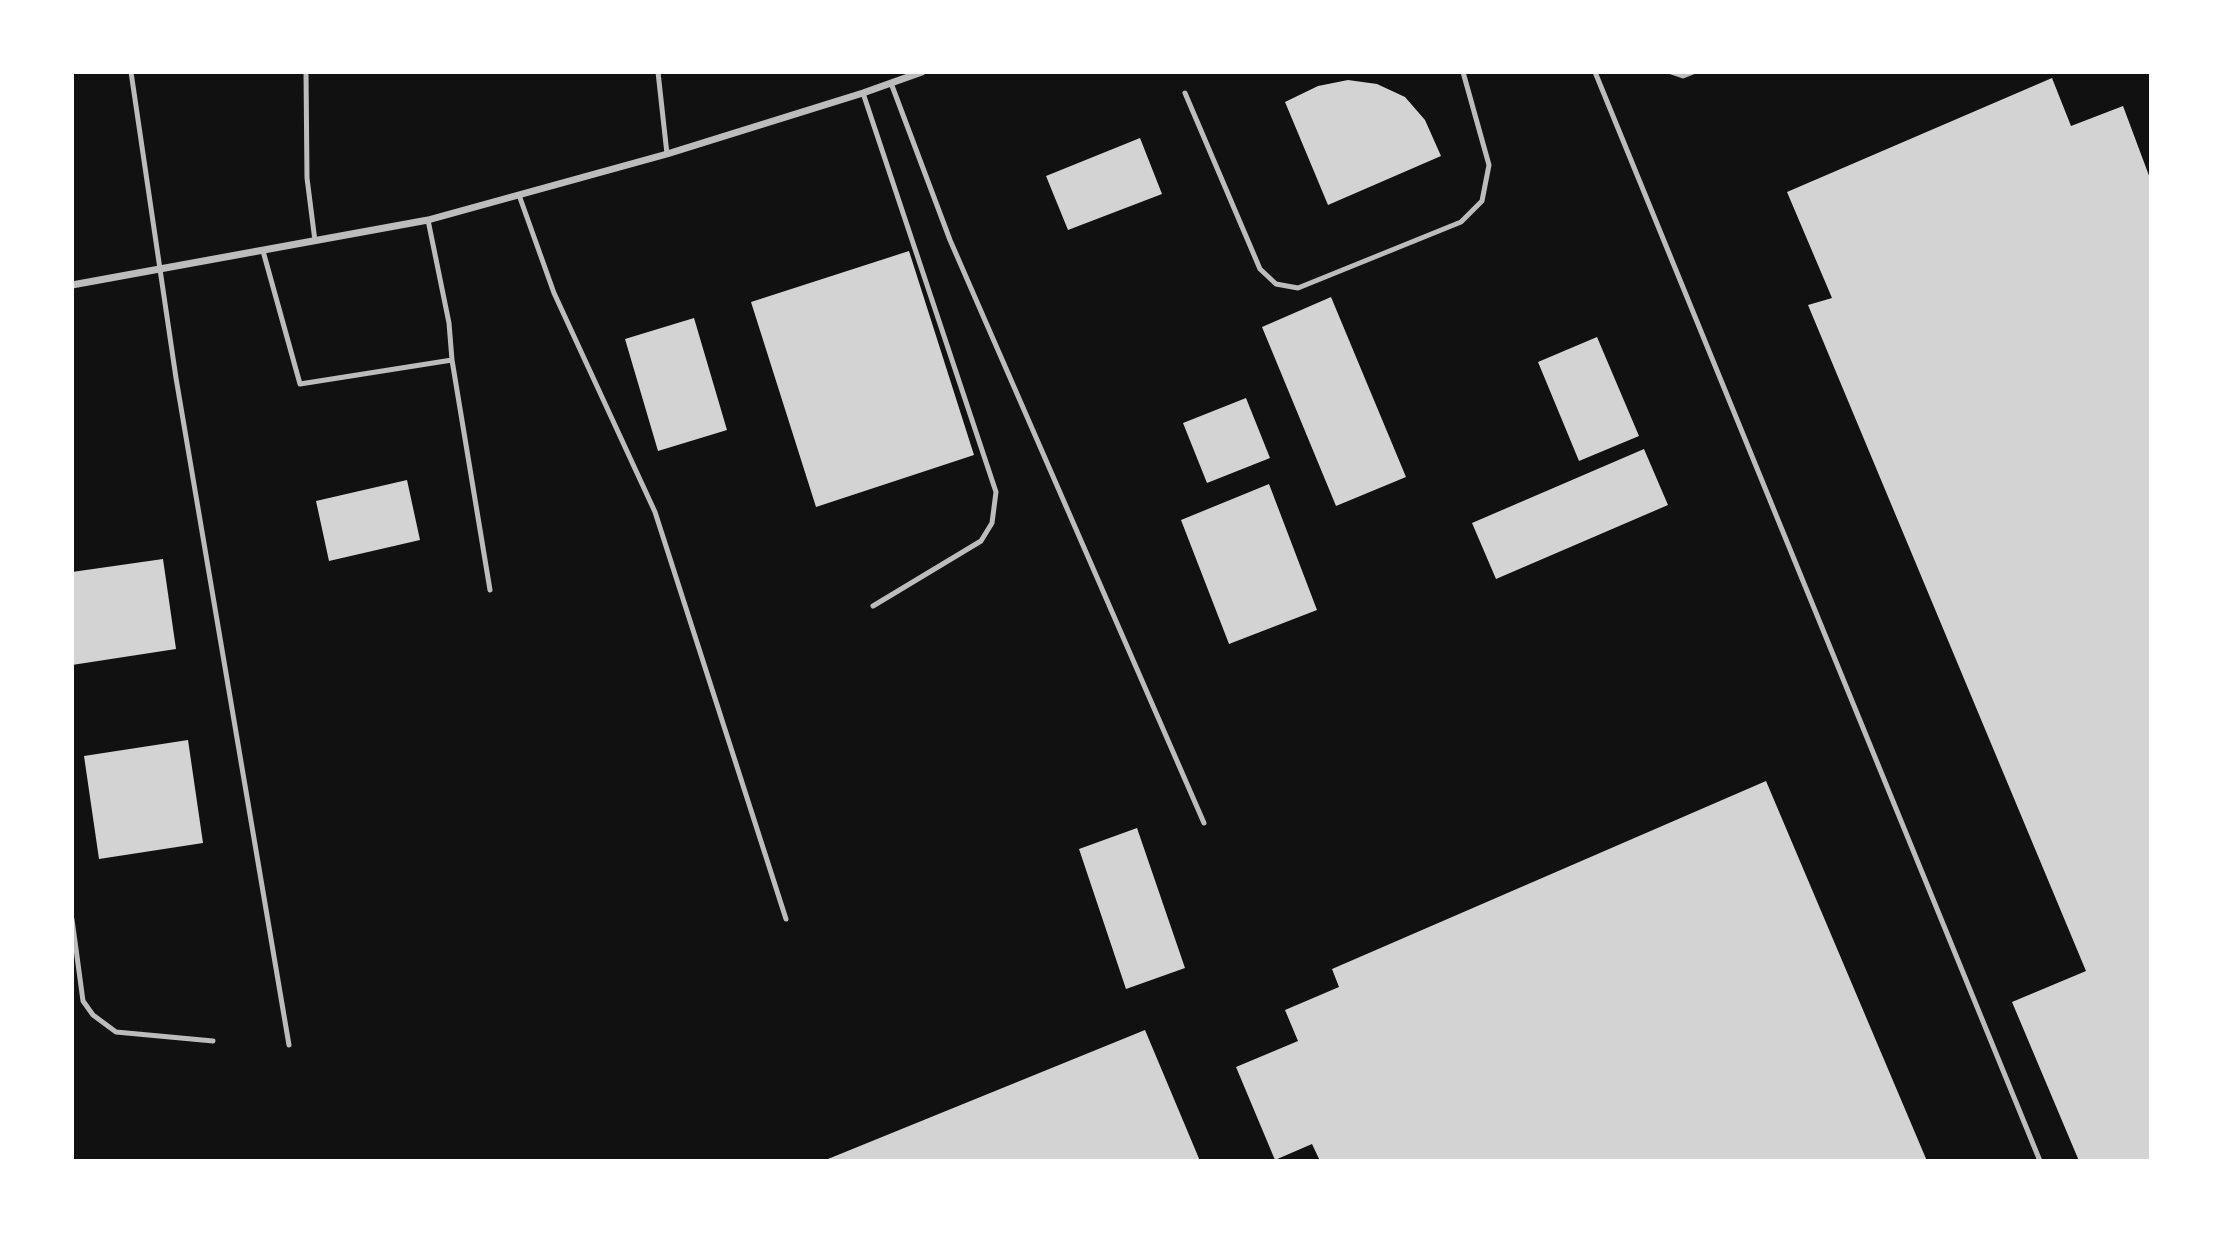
<!DOCTYPE html>
<html>
<head>
<meta charset="utf-8">
<style>
	body { margin:0 }
	#map { position:relative; width:2223px; height:1233px; overflow:hidden; background:#111; font-family:"IBM Plex Serif",serif }
	canvas { display:block }
	.frame { position:absolute; inset:0; border:74px solid #fff; pointer-events:none }
</style>
</head>
<body>
<div id="map">
<canvas width="2223" height="1233"></canvas>
<div class="frame"></div>
</div>
<script>
const ctx = document.querySelector('canvas').getContext('2d');
ctx.lineJoin = 'round';
function fill(path, color) { ctx.fillStyle = color; ctx.fill(path, 'evenodd'); }
function stroke(path, color, width, dash) { ctx.strokeStyle = color; ctx.lineWidth = width; ctx.lineCap = dash ? 'butt' : 'round'; ctx.setLineDash(dash || []); ctx.stroke(path); }
const building = new Path2D(`
	M 2052,78 L 2071,126 L 2123,106 L 2151,181 L 2151,1161 L 2079,1161 L 2012,1002 L 2086,971 L 1808,305 L 1832,298 L 1787,192 Z
	M 1348,80 L 1377,84 L 1405,97 L 1425,120 L 1441,156 L 1328,205 L 1285,102 L 1318,86 Z
	M 1140,138 L 1162,194 L 1068,230 L 1046,176 Z
	M 909,251 L 974,455 L 816,507 L 751,302 Z
	M 1331,297 L 1406,477 L 1336,506 L 1262,327 Z
	M 694,318 L 727,430 L 658,451 L 625,339 Z
	M 1597,337 L 1639,436 L 1579,461 L 1538,362 Z
	M 1246,398 L 1270,458 L 1207,483 L 1183,423 Z
	M 1644,449 L 1668,505 L 1496,579 L 1472,523 Z
	M 407,480 L 420,540 L 329,561 L 316,501 Z
	M 1269,484 L 1317,610 L 1229,644 L 1181,520 Z
	M 163,559 L 176,649 L 72,665 L 72,572 Z
	M 188,740 L 203,843 L 99,859 L 84,756 Z
	M 1766,781 L 1927,1161 L 1320,1161 L 1312,1144 L 1275,1160 L 1236,1067 L 1298,1041 L 1285,1010 L 1339,987 L 1332,969 Z
	M 1137,828 L 1185,968 L 1126,989 L 1079,849 Z
	M 1145,1030 L 1200,1161 L 823,1161 Z`);
const service = new Path2D(`
	M 131,72 L 176,378 L 289,1045
	M 306,72 L 307,178 L 315,241
	M 658,72 L 667,154
	M 1595,72 L 2040,1161
	M 1671,72 L 1683,76 L 1693,72
	M 891,83 L 950,240 L 1204,823
	M 863,93 L 996,492 L 992,523 L 981,541 L 873,606
	M 1185,93 L 1260,269 L 1276,284 L 1298,288 L 1461,222 L 1482,201 L 1489,165 L 1463,72
	M 519,195 L 554,293 L 655,512 L 786,919
	M 428,220 L 449,323 L 452,360 L 490,590
	M 263,251 L 300,384 L 452,360
	M 72,919 L 83,1001 L 93,1015 L 116,1032 L 213,1041`);
const minor = new Path2D(`
	M 72,285 L 428,220 L 667,154 L 863,93 L 922,72`);
fill(building, '#d3d3d3');
stroke(service, '#bcbcbc', 5);
stroke(minor, '#bcbcbc', 7);
</script>
</body>
</html>
